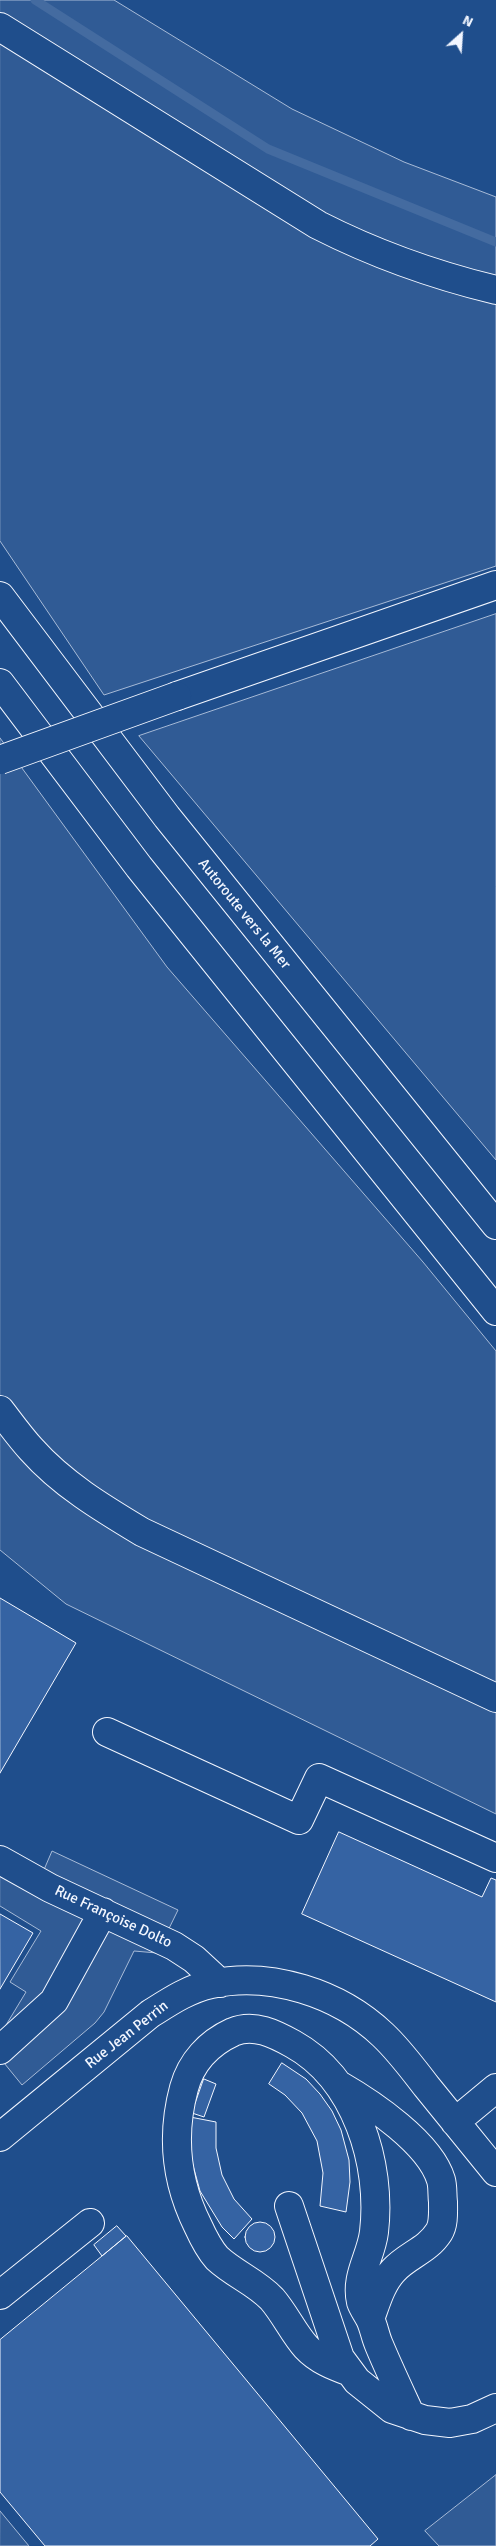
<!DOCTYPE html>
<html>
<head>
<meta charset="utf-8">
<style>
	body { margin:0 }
	#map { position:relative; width:496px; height:2546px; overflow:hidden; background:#1f4e8c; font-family:Signika,sans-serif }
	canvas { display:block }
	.north { position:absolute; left:436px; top:10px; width:50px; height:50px; -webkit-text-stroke:4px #1f4e8c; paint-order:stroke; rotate:26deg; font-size:14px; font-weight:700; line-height:20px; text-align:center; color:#f2f6ff }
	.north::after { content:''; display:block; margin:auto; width:18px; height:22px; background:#f2f6ff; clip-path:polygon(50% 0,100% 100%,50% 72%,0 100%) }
</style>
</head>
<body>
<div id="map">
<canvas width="496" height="2546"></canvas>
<div class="north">N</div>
</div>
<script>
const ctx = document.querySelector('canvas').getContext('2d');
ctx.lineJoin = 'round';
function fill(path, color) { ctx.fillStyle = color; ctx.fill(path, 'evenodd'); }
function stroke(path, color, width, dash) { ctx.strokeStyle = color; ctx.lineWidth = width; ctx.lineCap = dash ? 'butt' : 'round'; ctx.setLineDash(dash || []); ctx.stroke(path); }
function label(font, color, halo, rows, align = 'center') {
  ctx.font = font + ' Signika,sans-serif'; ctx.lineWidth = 4; ctx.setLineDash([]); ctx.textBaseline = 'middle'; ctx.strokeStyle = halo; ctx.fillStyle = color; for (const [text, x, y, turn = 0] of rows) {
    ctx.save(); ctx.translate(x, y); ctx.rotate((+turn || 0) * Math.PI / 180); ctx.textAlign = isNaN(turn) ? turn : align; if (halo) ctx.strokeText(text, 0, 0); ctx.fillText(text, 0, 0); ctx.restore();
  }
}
const built = new Path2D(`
	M 0,0 L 114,0 L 292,109 L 404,162 L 496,197 L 496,566 L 104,695 L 0,541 Z
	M 496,614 L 496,1160 L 139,736 Z
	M 0,738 L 167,967 L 423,1262 L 496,1351 L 496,1814 L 66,1604 L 0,1550 Z
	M 0,1848 L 43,1872 L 52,1851 L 178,1910 L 157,1953 L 134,1951 L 104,2012 L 95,2023 L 22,2085 L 0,2058 L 0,2035 L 26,1992 L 10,1982 L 41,1931 L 0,1906 Z
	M 496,2475 L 496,2546 L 439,2546 L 425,2531 Z
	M 0,2511 L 29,2546 L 0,2546 Z`);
const stream = new Path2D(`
	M 35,0 L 268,149 L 496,242`);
const building = new Path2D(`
	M 0,1598 L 76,1643 L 0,1773 Z
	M 339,1832 L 482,1897 L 491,1878 L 496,1880 L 496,2002 L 302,1914 Z
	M 0,1914 L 33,1933 L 0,1989 Z
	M 282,2063 L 306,2079 L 320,2094 L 332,2111 L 341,2130 L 349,2160 L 350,2182 L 346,2212 L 320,2206 L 323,2173 L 317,2141 L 302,2113 L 285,2095 L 269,2084 Z
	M 204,2079 L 216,2084 L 204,2117 L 192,2113 Z
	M 190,2117 L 216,2122 L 216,2148 L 222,2175 L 234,2199 L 252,2219 L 234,2239 L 222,2227 L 200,2191 L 191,2158 Z
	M245 2237a15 15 0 1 1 30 0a15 15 0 1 1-30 0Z
	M 117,2226 L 126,2236 L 102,2256 L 94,2245 Z
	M 127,2236 L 378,2539 L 370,2546 L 45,2546 L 0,2492 L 0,2340 Z`);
const minor = new Path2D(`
	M 107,1732 L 299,1820 L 319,1778 L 496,1858
	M 0,1860 L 50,1888 L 174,1946 L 194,1959 L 220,1983
	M 0,2050 L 54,2001 L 103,1912
	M 339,2085 C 372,2104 430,2143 441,2180 C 443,2187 442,2195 443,2202 C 443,2212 444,2224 439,2232 C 427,2251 407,2255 393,2271 C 381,2284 376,2303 370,2319
	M 455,2122 L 496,2088
	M 0,2137 L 150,2014 C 169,2002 188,1989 211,1984 C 270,1971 339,1993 383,2035 C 399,2050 413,2069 427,2087 C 450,2115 473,2144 496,2172
	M 289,2206 L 340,2358 L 357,2381 L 392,2409 L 425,2420 L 450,2423 L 472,2419 L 496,2408
	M 0,2295 L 90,2223
	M 350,2372 C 334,2366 318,2360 306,2347 C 294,2334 285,2314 272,2299 C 256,2282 234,2274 217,2258 C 209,2249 203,2237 198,2226 C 176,2182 171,2136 184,2088 C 191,2062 209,2043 233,2032 C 254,2023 275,2034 293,2044 C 356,2079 382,2164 374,2232 C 371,2257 355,2276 361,2302 C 363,2308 367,2313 370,2319 C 374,2327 375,2336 379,2345 C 389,2369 400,2392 411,2416`);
const major = new Path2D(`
	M 177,696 L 496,585`);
const highway = new Path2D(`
	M 0,27 L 318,225 C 375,254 434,275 496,290
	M 0,596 L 167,817 L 496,1225
	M 0,683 L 139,867 L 496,1311
	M 0,1410 C 10,1423 20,1437 31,1449 C 62,1484 102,1508 142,1532 L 496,1698`);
const majorBridge = new Path2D(`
	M 0,760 L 177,696`);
const streetNames = [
	["Autoroute vers la Mer",244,914,51],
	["Rue Françoise Dolto",113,1917,25],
	["Rue Jean Perrin",127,2035,-38]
];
fill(built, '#305b95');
stroke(built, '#a8bbd7', 1);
stroke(stream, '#446ba0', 9);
fill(building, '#3563a3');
stroke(building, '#f2f6ff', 1);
stroke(minor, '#f2f6ff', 30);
stroke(major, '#f2f6ff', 30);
stroke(highway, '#f2f6ff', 30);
stroke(minor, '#1f4e8c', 28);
stroke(major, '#1f4e8c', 28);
stroke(highway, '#1f4e8c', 28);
stroke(majorBridge, '#f2f6ff', 30, []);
stroke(majorBridge, '#1f4e8c', 28);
label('15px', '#f2f6ff', '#1f4e8c', streetNames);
</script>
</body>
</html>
